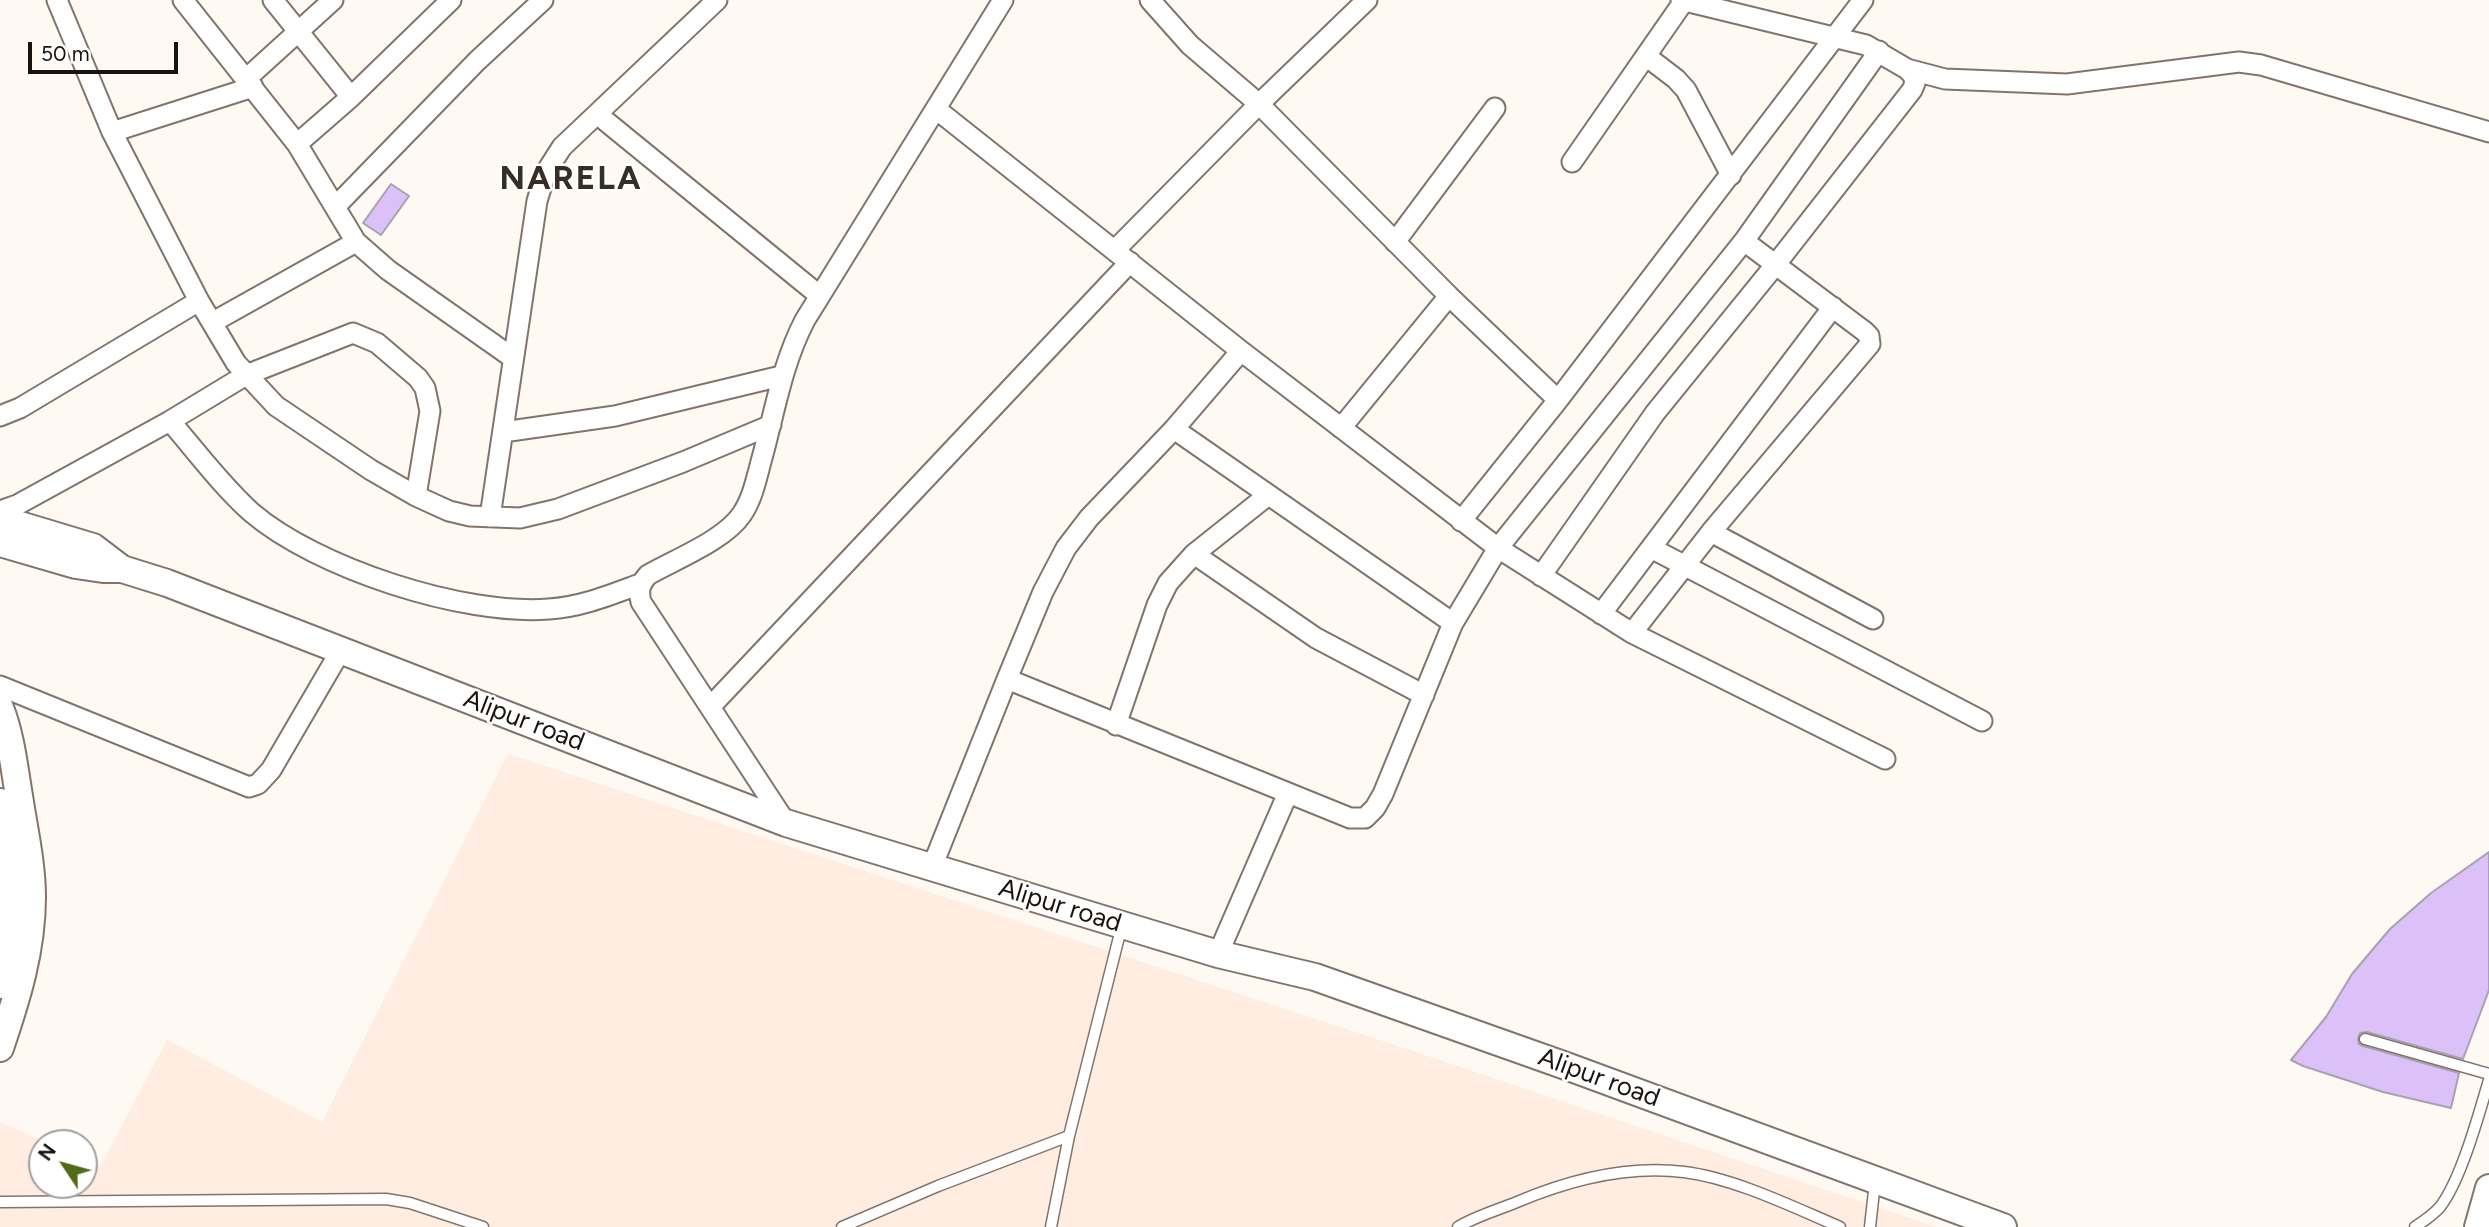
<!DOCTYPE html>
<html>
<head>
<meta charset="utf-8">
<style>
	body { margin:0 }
	#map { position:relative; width:2489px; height:1227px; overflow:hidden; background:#fff9f4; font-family:Figtree,sans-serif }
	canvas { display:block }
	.north { position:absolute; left:28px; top:1129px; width:70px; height:70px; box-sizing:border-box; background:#fff; border:2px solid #a3a19f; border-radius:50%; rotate:306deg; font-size:19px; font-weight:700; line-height:28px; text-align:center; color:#191410 }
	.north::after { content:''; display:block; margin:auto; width:24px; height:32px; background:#526917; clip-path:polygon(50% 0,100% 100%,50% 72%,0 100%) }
	.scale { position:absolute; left:28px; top:42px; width:150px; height:32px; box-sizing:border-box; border:4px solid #191410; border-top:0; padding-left:9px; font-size:21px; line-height:24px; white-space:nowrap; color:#191410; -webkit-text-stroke:5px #fff; paint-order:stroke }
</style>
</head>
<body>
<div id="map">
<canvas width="2489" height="1227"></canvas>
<div class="north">N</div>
<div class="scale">50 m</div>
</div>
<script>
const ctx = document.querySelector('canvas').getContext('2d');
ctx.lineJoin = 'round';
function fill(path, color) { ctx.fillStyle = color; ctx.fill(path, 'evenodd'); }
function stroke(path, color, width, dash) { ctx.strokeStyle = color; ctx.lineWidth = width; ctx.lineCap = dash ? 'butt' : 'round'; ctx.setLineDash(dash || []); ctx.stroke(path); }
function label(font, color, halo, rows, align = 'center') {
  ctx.font = font + ' Figtree,sans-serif'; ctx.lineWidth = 5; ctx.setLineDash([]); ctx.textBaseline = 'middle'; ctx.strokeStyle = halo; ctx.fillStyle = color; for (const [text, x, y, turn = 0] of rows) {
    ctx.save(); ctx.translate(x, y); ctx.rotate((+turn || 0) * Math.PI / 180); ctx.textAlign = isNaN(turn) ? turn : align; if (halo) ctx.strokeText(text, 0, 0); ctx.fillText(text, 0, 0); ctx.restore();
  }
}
const built = new Path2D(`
	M 508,754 L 1404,1048 L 1936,1227 L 0,1227 L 0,1122 L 47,1143 L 42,1143 L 42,1185 L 84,1185 L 84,1160 L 100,1167 L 167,1040 L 322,1122 Z`);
const building = new Path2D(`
	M 391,184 L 409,196 L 381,235 L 363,223 Z
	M 2489,852 L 2489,990 L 2463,1059 L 2367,1032 L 2360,1033 L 2358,1038 L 2359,1044 L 2363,1046 L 2459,1073 L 2451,1108 L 2383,1092 L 2303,1066 L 2291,1060 L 2326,1017 L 2352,974 L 2390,929 L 2431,893 Z`);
const lane = new Path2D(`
	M 2365,1039 L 2489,1074
	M 0,1202 L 386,1199 L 410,1203 L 483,1227
	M 842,1227 L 938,1186 L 1069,1136
	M 1051,1227 L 1069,1136 L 1122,925
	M 1458,1227 C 1476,1216 1498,1210 1517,1202 C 1569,1180 1627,1165 1684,1172 C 1734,1178 1793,1207 1840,1227
	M 1870,1227 L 1875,1182
	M 2415,1227 C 2424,1221 2433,1215 2440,1207 C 2461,1180 2479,1114 2489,1080`);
const street = new Path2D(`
	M 57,0 L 112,132 L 199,301 L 236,363 L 276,406 L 371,470 L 416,496 L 449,511 L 470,516 L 520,518 L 558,509 L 683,462 L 771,425
	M 183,0 L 297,144 L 356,242 L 388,270 L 513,358
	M 273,0 L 351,97
	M 1150,0 L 1190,45 L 1259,104 L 1449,296 L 1558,400
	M 1646,56 L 1676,79 L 1686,90 L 1731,175
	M 1907,69 L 1945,79 L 2067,84 L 2239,62 L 2261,65 L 2489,132
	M 246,79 L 333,0
	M 936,109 L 1241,351 L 1498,548 L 1632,633 L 1885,759
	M 597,114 L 820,296
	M 112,132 L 253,87
	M 297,144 L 351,97 L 451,0
	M 1572,162 L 1684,1
	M 335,207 L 477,61 L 543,0
	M 1395,242 L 1495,108
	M 1115,250 L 1259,104 L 1367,0
	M 213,322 L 356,242
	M 0,416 L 20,408 L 199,301
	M 170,421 C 196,451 221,485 251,512 C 316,568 464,616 549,609 C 581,607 610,595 640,584
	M 1341,428 L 1449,296
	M 1174,429 L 1453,623
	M 503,432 L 615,416 L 781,376
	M 0,511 L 17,505 L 170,421 L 246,375 L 353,333 L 377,343 L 418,378 L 425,388 L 430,411 L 416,496
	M 490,517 L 537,201 L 546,172 L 562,147 L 717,0
	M 1461,521 L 1558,400 L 1863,0
	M 1711,532 L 1873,619
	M 1651,548 L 1982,721
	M 1194,554 L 1316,638 L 1424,695
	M 1541,576 L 1655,413 L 1776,264 L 1912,90 L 1915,83 L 1913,75 L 1907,69 L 1866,45 L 1681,0
	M 1601,614 L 1833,307
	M 1632,633 L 1711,532 L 1870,344 L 1869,336 L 1864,331 L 1744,241
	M 1007,679 L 1350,818 L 1365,818 L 1375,808 L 1383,794 L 1453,623 L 1498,548 L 1744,241 L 1879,51
	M 0,686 L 249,787 L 258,784 L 271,770 L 341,650
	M 711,706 L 1130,262
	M 1116,725 L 1157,605 L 1168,583 L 1194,554 L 1267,496
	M 786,823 L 641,602 C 638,590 640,584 648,575 C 676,559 725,540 742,514 C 753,498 757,476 762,458 C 775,411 782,364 805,320 L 1003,0
	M 932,867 L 1007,679 L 1043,592 L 1066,548 L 1089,518 L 1174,429 L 1241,351
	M 1218,954 L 1288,793`);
const secondary = new Path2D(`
	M 0,519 L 93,547 L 122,569
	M 0,543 L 76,565 L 103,569 L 122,569 L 167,583 L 786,823 L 1218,954 L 1315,977 L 1566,1066 L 2003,1227
	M 0,708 C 11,736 14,766 19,796 C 24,829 32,864 32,897 C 32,950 17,998 0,1048
	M 0,802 C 11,871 17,915 0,985
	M 2478,1227 L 2489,1188`);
const streetNames = [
	["Alipur road",524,721,21],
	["Alipur road",1060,906,17],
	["Alipur road",1599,1078,20]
];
const districtNames = [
	["NARELA",571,179]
];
fill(built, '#feede0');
fill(building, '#dcc1f8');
stroke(building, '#a8a1b0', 2);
stroke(lane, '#82746b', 13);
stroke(street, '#82746b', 23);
stroke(secondary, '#82746b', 30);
stroke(lane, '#fff', 10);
stroke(street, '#fff', 19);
stroke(secondary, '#fff', 26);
label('26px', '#191410', '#fff', streetNames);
ctx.letterSpacing = '2px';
label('bold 33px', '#382d24', '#fff', districtNames);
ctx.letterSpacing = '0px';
</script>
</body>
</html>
